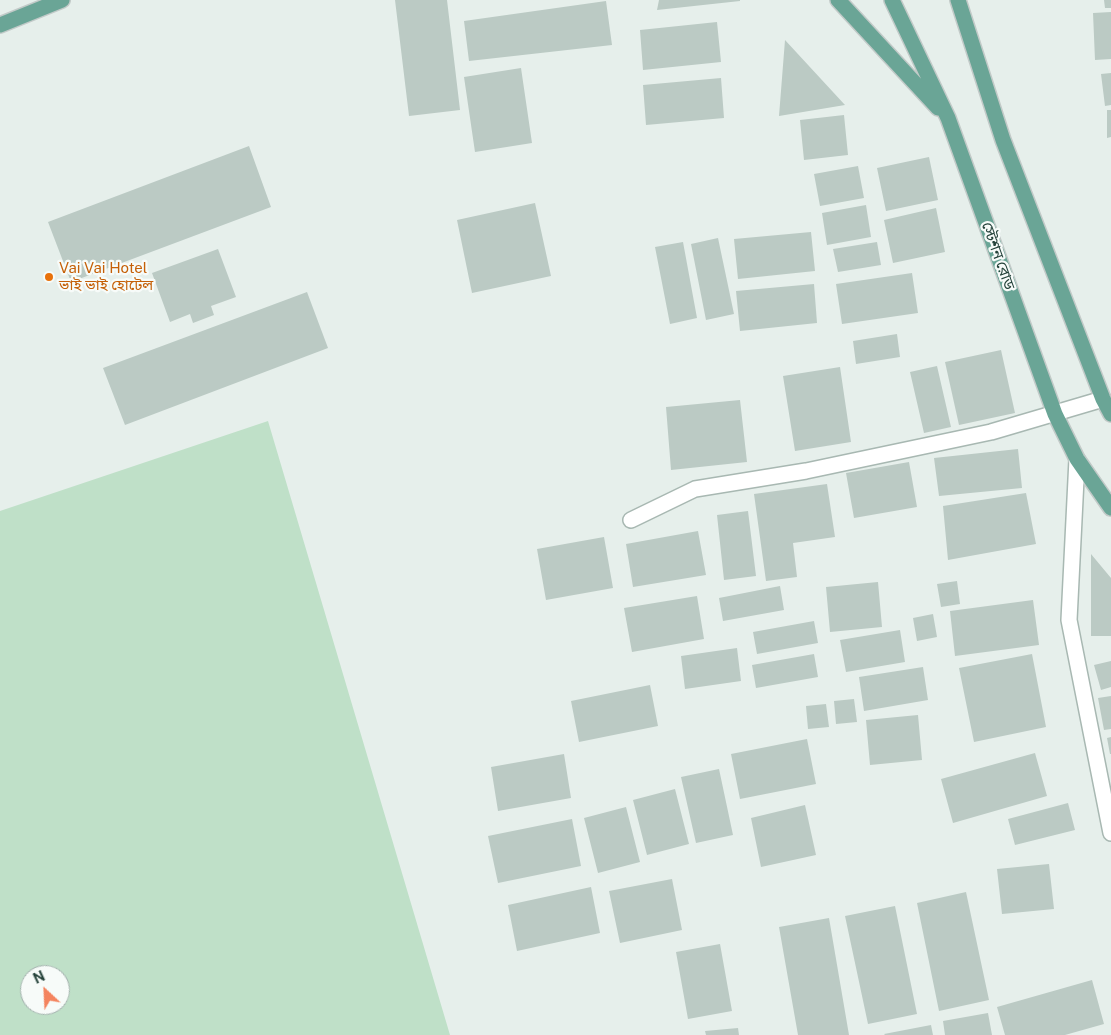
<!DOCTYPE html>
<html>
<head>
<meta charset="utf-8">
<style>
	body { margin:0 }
	#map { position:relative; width:1111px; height:1035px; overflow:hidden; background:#e6efeb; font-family:"Public Sans",sans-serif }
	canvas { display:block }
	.north { position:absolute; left:20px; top:965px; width:50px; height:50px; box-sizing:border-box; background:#f7fbf9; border:1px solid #a3b1ad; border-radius:50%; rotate:335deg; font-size:14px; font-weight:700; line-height:20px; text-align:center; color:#24423a }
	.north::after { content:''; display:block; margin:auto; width:18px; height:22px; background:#f4845f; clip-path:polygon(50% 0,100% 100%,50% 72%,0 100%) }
</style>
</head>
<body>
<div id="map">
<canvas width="1111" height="1035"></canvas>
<div class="north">N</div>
</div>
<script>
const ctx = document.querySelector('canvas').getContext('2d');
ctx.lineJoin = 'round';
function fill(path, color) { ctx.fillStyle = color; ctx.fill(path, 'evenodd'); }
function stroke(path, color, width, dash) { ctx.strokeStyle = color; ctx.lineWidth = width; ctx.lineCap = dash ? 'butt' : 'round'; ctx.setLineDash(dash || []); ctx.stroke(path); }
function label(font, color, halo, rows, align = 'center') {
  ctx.font = font + ' "Public Sans","Noto Sans Bengali",sans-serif'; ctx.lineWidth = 4.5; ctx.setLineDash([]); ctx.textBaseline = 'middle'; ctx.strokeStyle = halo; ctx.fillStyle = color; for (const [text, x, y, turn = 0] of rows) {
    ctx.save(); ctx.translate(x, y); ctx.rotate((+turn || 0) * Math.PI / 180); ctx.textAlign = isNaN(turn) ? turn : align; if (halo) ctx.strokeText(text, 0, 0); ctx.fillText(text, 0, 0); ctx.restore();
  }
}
const green = new Path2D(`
	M 268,421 L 450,1035 L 0,1035 L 0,511 ZM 30,975 L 60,975 L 60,1005 L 30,1005 Z`);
const building = new Path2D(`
	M 395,0 L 447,0 L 460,110 L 409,116 Z
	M 659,0 L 740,0 L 740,1 L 657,10 Z
	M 1104,0 L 1111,0 L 1111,8 L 1105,8 Z
	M 606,1 L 612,45 L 469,61 L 464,21 Z
	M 1111,12 L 1111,59 L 1095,60 L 1093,13 Z
	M 717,22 L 721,62 L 643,70 L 640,30 Z
	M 785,40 L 845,105 L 779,116 Z
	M 521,68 L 532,143 L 475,152 L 464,77 Z
	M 1111,73 L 1111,105 L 1105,106 L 1101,74 Z
	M 721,78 L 724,118 L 646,125 L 643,85 Z
	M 1107,110 L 1111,110 L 1111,137 L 1107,138 Z
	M 844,115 L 848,155 L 804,160 L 800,120 Z
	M 249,146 L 271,207 L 71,282 L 48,222 Z
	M 929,157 L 938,200 L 886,211 L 877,168 Z
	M 858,166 L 864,198 L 820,206 L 814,174 Z
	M 535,203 L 551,276 L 472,293 L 457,220 Z
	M 866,205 L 871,237 L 827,245 L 822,213 Z
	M 936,208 L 945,252 L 893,263 L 884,220 Z
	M 811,232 L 815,271 L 738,279 L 734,239 Z
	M 718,238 L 734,314 L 706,320 L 691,244 Z
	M 683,242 L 697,318 L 670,324 L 655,247 Z
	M 877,242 L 881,265 L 838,272 L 833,249 Z
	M 218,249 L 236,297 L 211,306 L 214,315 L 193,323 L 190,314 L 170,322 L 152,273 Z
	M 912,273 L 918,313 L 842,324 L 836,284 Z
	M 814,284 L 817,323 L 740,331 L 736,291 Z
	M 307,292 L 328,348 L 125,425 L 103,368 Z
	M 897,334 L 900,357 L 856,364 L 853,341 Z
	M 1001,350 L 1015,413 L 959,425 L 945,362 Z
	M 937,366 L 951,427 L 924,433 L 910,372 Z
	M 840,367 L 851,442 L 795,451 L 783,376 Z
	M 740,400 L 747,462 L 671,470 L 666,407 Z
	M 1018,449 L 1022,488 L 939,496 L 934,458 Z
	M 909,462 L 917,507 L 854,518 L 846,473 Z
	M 827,484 L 835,537 L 793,543 L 797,577 L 766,581 L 754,494 Z
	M 1026,493 L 1036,544 L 948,560 L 943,506 Z
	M 748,511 L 756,576 L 724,580 L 717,515 Z
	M 698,531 L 706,575 L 633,587 L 626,544 Z
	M 604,537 L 613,588 L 546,600 L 537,549 Z
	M 1091,554 L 1111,578 L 1111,636 L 1091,636 Z
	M 957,581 L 960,604 L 941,607 L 937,584 Z
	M 878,582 L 882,627 L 830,632 L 826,587 Z
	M 780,586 L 784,610 L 723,621 L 719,598 Z
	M 697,596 L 704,639 L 632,652 L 624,608 Z
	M 1033,600 L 1039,645 L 955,656 L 950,611 Z
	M 933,614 L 937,637 L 917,641 L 913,618 Z
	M 814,621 L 818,643 L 757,654 L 753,632 Z
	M 900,630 L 905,662 L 846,672 L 840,640 Z
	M 737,648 L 741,681 L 685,689 L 681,656 Z
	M 814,654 L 818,677 L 756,688 L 752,665 Z
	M 1032,654 L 1046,727 L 974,742 L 959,668 Z
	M 1111,661 L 1111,687 L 1101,690 L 1094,665 Z
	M 923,667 L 928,700 L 864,711 L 859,677 Z
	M 650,685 L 658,726 L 579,742 L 571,701 Z
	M 1111,696 L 1111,729 L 1104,730 L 1098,698 Z
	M 854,699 L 857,722 L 836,724 L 834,701 Z
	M 826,704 L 829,727 L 808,729 L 806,706 Z
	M 918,715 L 922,760 L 870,765 L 866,720 Z
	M 1111,737 L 1111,754 L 1110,754 L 1107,738 Z
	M 807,739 L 816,784 L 740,799 L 731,754 Z
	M 1035,753 L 1047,796 L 953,823 L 941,779 Z
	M 564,754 L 571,798 L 498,811 L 491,767 Z
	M 719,769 L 733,835 L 696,843 L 681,777 Z
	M 675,789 L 689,844 L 647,855 L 633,800 Z
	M 1068,803 L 1075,830 L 1015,845 L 1008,819 Z
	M 805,805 L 816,855 L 761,867 L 751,818 Z
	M 626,807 L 640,862 L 598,873 L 584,818 Z
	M 572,819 L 581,866 L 498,883 L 488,836 Z
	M 1049,864 L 1054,909 L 1002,914 L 997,869 Z
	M 672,879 L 682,930 L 620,943 L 609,891 Z
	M 591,887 L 600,933 L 517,951 L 508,905 Z
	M 966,892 L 989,1000 L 939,1011 L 917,903 Z
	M 895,906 L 917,1014 L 868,1024 L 845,916 Z
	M 829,918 L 849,1035 L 798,1035 L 779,927 Z
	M 720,944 L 732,1011 L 688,1019 L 676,952 Z
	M 1092,980 L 1104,1024 L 1065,1035 L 1005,1035 L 997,1007 Z
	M 988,1013 L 992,1035 L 945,1035 L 943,1021 Z
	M 931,1025 L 933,1035 L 885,1035 L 884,1034 Z
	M 738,1028 L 739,1035 L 706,1035 L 705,1031 Z`);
const minor = new Path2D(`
	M 1077,459 L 1069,620 L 1111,833
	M 631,520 L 695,489 L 806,471 L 991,432 L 1103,399`);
const primary = new Path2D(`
	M 838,0 L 938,108
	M 892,0 L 948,118 L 1055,414 L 1077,459 L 1111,508
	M 958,0 L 1003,140 L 1103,399 L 1111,414
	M 0,25 L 62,0`);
const markers = [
	[49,277,5,"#e8710a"]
];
const streetNames = [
	["স্টেশন রোড",998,256,70]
];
const foodNames = [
	["Vai Vai Hotel",59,268],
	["ভাই ভাই হোটেল",59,285]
];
fill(green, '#bfe0c8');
fill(building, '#bbcac4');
stroke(minor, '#a8b8b2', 18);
stroke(primary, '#c2cac8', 18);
stroke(minor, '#fff', 15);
stroke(primary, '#6aa596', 15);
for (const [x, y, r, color] of markers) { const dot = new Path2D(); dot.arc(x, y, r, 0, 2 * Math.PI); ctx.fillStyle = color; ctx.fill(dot); stroke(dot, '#f7fbf9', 2); }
label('15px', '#24423a', '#f7fbf9', streetNames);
label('15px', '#c56008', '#f7fbf9', foodNames, 'left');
</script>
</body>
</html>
